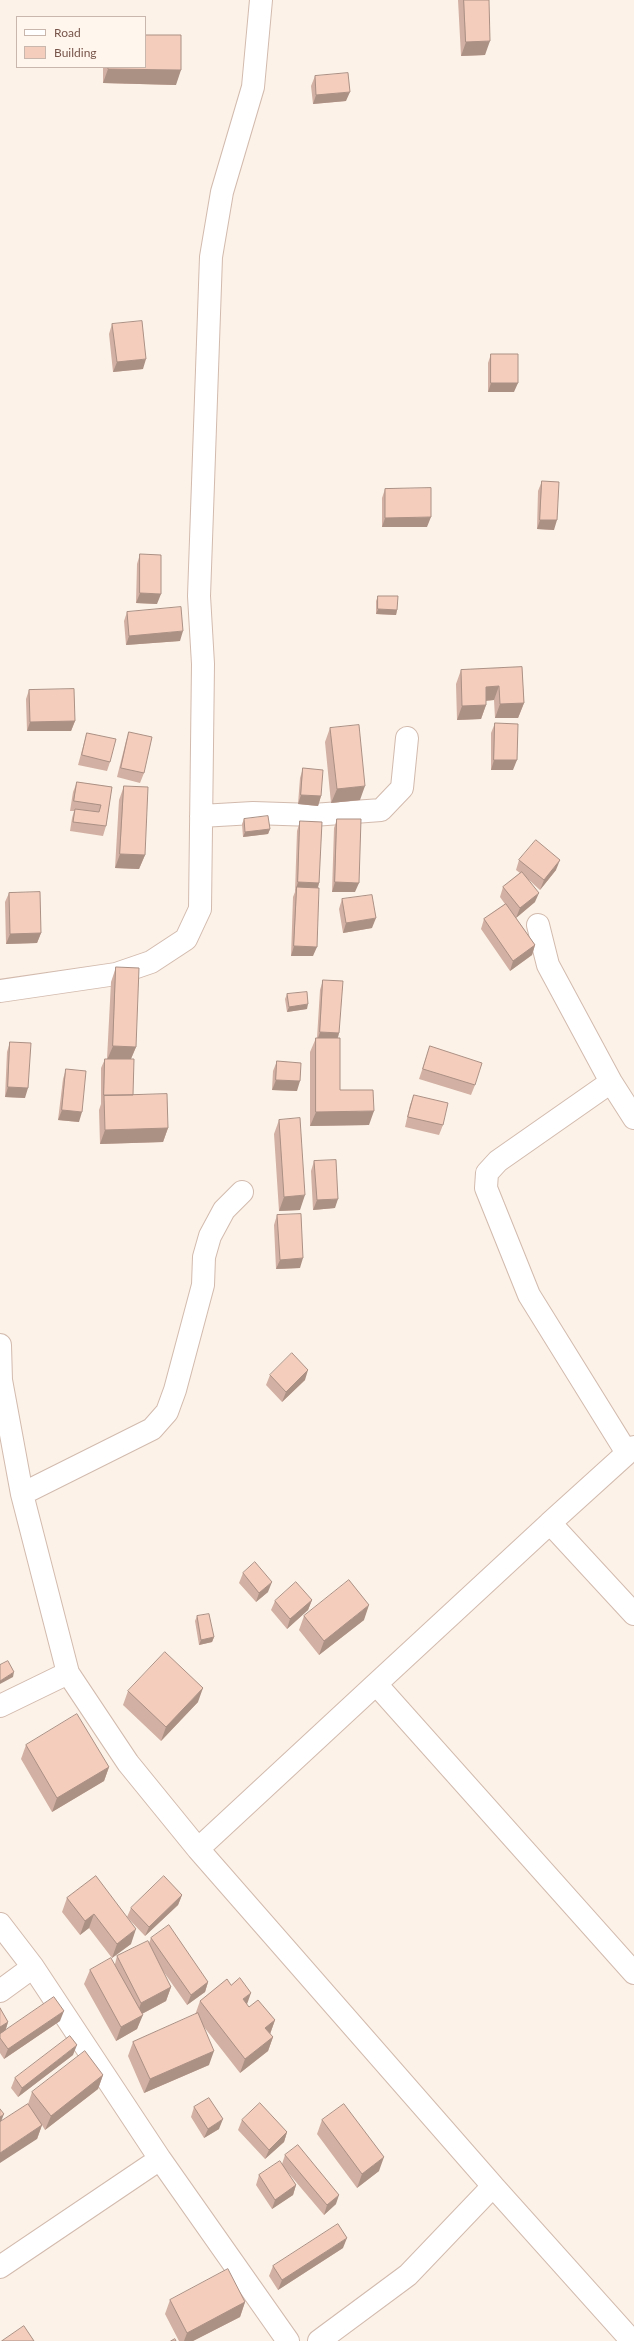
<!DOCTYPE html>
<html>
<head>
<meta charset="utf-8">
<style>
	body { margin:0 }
	#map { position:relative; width:634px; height:2341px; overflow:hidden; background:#fdf2e7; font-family:Lato,sans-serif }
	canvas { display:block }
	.legend { position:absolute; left:16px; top:16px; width:130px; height:52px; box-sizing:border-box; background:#fff6ee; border:1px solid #c9b6ac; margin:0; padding:5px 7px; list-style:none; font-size:12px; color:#78554a }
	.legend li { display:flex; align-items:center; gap:8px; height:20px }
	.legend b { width:20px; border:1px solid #c9b6ac }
</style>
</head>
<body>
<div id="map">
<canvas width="634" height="2341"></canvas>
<ul class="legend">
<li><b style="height:5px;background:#fff"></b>Road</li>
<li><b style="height:11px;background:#f4cdbd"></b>Building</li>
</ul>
</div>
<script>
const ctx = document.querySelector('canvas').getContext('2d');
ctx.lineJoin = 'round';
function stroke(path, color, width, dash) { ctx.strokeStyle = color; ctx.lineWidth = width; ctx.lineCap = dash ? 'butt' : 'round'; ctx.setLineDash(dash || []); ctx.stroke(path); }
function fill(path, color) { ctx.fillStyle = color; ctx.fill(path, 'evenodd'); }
const street = new Path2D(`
	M 201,816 L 253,813 L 313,815 L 381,810 L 402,788 L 407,738
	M 538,925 L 548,965 L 611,1082 L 634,1118
	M 0,991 L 116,974 L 151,962 L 186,939 L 200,909 L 203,664 L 199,596 L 211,257 L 222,192 L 253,87 L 261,0
	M 611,1082 L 498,1161 L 487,1173 L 486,1188 L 529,1295 L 627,1453
	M 0,1345 L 1,1380 L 22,1494 L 68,1673
	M 22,1494 L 152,1429 L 167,1412 L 175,1390 L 203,1285 L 204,1257 L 210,1236 L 224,1210 L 242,1192
	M 550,1523 L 634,1447
	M 376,1684 L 550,1523 L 634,1614
	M 0,1706 L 68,1673 L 128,1763 L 198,1849 L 493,2186
	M 198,1849 L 376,1684 L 634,1973
	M 0,1924 L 33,1967 L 0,1991
	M 160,2159 L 288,2341
	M 0,2267 L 160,2159 L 33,1967
	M 319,2341 L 408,2275 L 493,2186 L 632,2341`);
const wall = new Path2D(`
	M 458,0 L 489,0 L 485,55 L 461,56 Z
	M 103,67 L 145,67 L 176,85 L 103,83 Z
	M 315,76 L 346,101 L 313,104 L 311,86 Z
	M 112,324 L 143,369 L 113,372 L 109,334 Z
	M 491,354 L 514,392 L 488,392 L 488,363 Z
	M 542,481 L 554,530 L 537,529 L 538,491 Z
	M 385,489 L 427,527 L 382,527 L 382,498 Z
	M 140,554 L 157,604 L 136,603 L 137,564 Z
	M 378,596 L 397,610 L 396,615 L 376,614 L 376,601 Z
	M 127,612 L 180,641 L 126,645 L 124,621 Z
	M 522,667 L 524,703 L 518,718 L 495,718 L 494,700 L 486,701 L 486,705 L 481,719 L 457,720 L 456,684 L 461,670 Z
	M 29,690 L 75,721 L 71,731 L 27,731 L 26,699 Z
	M 495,723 L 513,770 L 491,770 L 491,733 Z
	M 330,728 L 360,800 L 331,803 L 325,742 Z
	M 129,732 L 144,773 L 140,783 L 117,777 L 126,741 Z
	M 87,733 L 110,762 L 107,771 L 78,765 L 84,743 Z
	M 303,768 L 321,796 L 318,806 L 298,804 L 300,778 Z
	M 77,782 L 112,787 L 106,826 L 103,836 L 70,831 L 72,818 L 74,811 L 70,811 L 73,792 Z
	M 124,786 L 145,855 L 139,869 L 115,868 L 119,800 Z
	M 244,819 L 270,829 L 268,834 L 243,837 L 242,824 Z
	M 337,819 L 355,892 L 332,892 L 334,828 Z
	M 300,821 L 319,883 L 318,888 L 313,956 L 291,956 L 293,897 L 295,892 L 297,831 Z
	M 519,860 L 556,870 L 540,890 L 529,880 L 535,902 L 516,918 L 535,945 L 532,955 L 510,971 L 481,929 L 484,919 L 505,904 L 500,897 L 503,887 L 520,873 L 516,870 Z
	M 9,893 L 41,933 L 37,943 L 6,944 L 5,902 Z
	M 342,899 L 372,928 L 343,933 L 339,909 Z
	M 116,967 L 136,1047 L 131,1059 L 133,1095 L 168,1128 L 163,1142 L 100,1144 L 99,1110 L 101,1104 L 101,1068 L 105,1059 L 107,1059 L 111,982 Z
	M 323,980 L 339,1033 L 338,1038 L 340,1090 L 369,1125 L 310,1126 L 310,1052 L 316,1038 L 317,1038 L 320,990 Z
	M 287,994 L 307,1009 L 287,1012 L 285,999 Z
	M 10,1042 L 25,1098 L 5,1097 L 7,1052 Z
	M 430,1046 L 475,1085 L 471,1095 L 419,1079 Z
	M 277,1061 L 297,1091 L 272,1090 L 273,1071 Z
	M 66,1069 L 79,1122 L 58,1120 L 63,1079 Z
	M 414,1095 L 443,1125 L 439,1135 L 405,1127 L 410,1105 Z
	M 279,1120 L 300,1210 L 279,1211 L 274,1134 Z
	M 314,1161 L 335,1208 L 313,1210 L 311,1171 Z
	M 277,1215 L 300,1268 L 276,1269 L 274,1225 Z
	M 270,1375 L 305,1380 L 282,1402 L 266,1385 Z
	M 243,1573 L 268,1592 L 256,1602 L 239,1583 Z
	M 312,1600 L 308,1610 L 287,1629 L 271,1610 L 275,1601 Z
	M 197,1616 L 214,1637 L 212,1642 L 199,1645 L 195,1621 Z
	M 304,1616 L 364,1620 L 319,1655 L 299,1630 Z
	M 128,1691 L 198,1702 L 161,1741 L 123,1705 Z
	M 26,1745 L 109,1767 L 104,1781 L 52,1812 L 21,1759 Z
	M 96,1876 L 131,1944 L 112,1958 L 89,1928 L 80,1935 L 62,1912 L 67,1898 Z
	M 182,1895 L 178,1905 L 145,1936 L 127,1917 L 131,1908 Z
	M 151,1938 L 208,1982 L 205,1992 L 187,2005 L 161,1968 L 171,1987 L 166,2001 L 142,2014 L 137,2029 L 116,2041 L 84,1984 L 90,1970 L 115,1964 L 117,1956 L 149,1943 Z
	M 200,2001 L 247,2005 L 249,2007 L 275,2020 L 270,2034 L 273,2037 L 268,2051 L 240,2073 L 204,2027 L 209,2065 L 144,2093 L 128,2056 L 133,2042 L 195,2015 Z
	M 0,2008 L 8,2022 L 5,2031 L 60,2021 L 4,2059 L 0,2053 Z
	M 73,2055 L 18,2097 L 11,2088 L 15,2078 Z
	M 103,2075 L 98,2089 L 45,2130 L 42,2125 L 37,2139 L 1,2122 L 28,2104 L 32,2092 Z
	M 194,2107 L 219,2129 L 204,2138 L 191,2117 Z
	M 242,2120 L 287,2132 L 284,2142 L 265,2159 L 238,2130 Z
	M 322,2120 L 379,2171 L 357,2188 L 317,2134 Z
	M 285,2155 L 336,2204 L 324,2215 L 285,2169 L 296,2185 L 293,2195 L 272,2209 L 256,2185 L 259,2175 L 282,2164 Z
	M 343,2248 L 278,2290 L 269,2276 L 273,2266 Z
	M 170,2300 L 245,2302 L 240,2317 L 193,2341 L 179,2341 L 165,2314 Z`);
const shadedWall = new Path2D(`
	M 490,41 L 485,55 L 461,56 L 466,42 Z
	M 108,69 L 181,70 L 176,85 L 103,83 Z
	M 350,92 L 346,101 L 313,104 L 316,95 Z
	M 146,359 L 143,369 L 113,372 L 117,362 Z
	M 491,383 L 518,383 L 514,392 L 488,392 Z
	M 431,517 L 427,527 L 382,527 L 385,518 Z
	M 540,520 L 557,520 L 554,530 L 537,529 Z
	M 140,593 L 161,594 L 157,604 L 136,603 Z
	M 378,609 L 397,610 L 396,615 L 376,614 Z
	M 183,631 L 180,641 L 126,645 L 129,636 Z
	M 499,686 L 494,700 L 480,701 L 486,687 Z
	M 524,703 L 518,718 L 495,718 L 500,704 Z
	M 486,705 L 481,719 L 457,720 L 462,706 Z
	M 75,721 L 71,731 L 27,731 L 30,722 Z
	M 494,760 L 517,760 L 513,770 L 491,770 Z
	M 365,786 L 360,800 L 331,803 L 337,789 Z
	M 301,795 L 321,796 L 318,806 L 298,804 Z
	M 270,829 L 268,834 L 243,837 L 245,832 Z
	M 120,854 L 145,855 L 139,869 L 115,868 Z
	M 560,860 L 556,870 L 540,890 L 544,880 Z
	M 298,882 L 319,883 L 316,893 L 297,887 L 295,892 Z
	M 335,882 L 359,883 L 355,892 L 332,892 Z
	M 539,893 L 535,902 L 516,918 L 520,908 Z
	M 376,918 L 372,928 L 343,933 L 346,923 Z
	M 41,933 L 37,943 L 6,944 L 10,934 Z
	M 535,945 L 532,955 L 510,971 L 513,961 Z
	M 294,946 L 317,947 L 313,956 L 291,956 Z
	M 308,1004 L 307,1009 L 287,1012 L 289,1007 Z
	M 320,1032 L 339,1033 L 336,1043 L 317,1041 Z
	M 113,1046 L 136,1047 L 130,1061 L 107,1060 Z
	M 276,1080 L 300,1081 L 297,1091 L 272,1090 Z
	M 8,1087 L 28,1088 L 25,1098 L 5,1097 Z
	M 62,1110 L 82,1112 L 79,1122 L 58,1120 Z
	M 374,1111 L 369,1125 L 310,1126 L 316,1112 Z
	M 168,1128 L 163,1142 L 100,1144 L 105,1130 Z
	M 305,1195 L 300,1210 L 279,1211 L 284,1197 Z
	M 338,1199 L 335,1208 L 313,1210 L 317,1200 Z
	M 303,1258 L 300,1268 L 276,1269 L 280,1260 Z
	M 308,1370 L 305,1380 L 282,1402 L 286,1392 Z
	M 272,1582 L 268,1592 L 256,1602 L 259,1593 Z
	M 312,1600 L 308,1610 L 287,1629 L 290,1619 Z
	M 369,1605 L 364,1620 L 319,1655 L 324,1641 Z
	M 214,1637 L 212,1642 L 199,1645 L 201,1640 Z
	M 14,1672 L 13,1677 L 0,1684 L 0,1681 Z
	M 203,1688 L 198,1702 L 161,1741 L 166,1727 Z
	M 109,1767 L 104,1781 L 52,1812 L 57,1798 Z
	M 182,1895 L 178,1905 L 145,1936 L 149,1927 Z
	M 94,1914 L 89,1928 L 80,1935 L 85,1921 Z
	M 136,1929 L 131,1944 L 112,1958 L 117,1944 Z
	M 208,1982 L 205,1992 L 187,2005 L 191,1995 Z
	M 171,1987 L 166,2001 L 136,2017 L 141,2003 Z
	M 251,1993 L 246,2007 L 243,1999 Z
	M 64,2011 L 60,2021 L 4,2059 L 8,2049 Z
	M 143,2015 L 137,2029 L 116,2041 L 121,2027 Z
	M 275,2020 L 270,2034 L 265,2028 Z
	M 8,2022 L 5,2032 L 0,2034 L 0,2027 Z
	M 273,2037 L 268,2051 L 240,2073 L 245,2059 Z
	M 77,2045 L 73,2055 L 18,2097 L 22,2088 Z
	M 214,2051 L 209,2065 L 144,2093 L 150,2079 Z
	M 103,2075 L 98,2089 L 45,2130 L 51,2116 Z
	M 4,2114 L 0,2124 L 0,2117 Z
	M 223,2119 L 219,2129 L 204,2138 L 208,2129 Z
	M 42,2125 L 37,2139 L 0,2163 L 0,2153 Z
	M 287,2132 L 284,2142 L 265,2159 L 269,2150 Z
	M 384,2157 L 379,2171 L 357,2188 L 362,2174 Z
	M 296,2185 L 293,2195 L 272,2209 L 275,2200 Z
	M 339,2195 L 336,2204 L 324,2215 L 327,2205 Z
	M 347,2238 L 343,2248 L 278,2290 L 282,2280 Z
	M 245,2302 L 240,2317 L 193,2341 L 184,2341 L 187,2333 Z`);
const building = new Path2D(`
	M 464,0 L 489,0 L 490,41 L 466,42 Z
	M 145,35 L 181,35 L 181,70 L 108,69 L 108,67 L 145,67 Z
	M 348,73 L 350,92 L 316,95 L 315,76 Z
	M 142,321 L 146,359 L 117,362 L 112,324 Z
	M 491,354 L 518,354 L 518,383 L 491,383 Z
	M 542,481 L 559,482 L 557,520 L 540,520 Z
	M 431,488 L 431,517 L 385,518 L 385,489 Z
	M 140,554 L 161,555 L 161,594 L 140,593 Z
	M 378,596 L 398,596 L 397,610 L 378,609 Z
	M 181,607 L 183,631 L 129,636 L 127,612 Z
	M 522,667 L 524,703 L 500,704 L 499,686 L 486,687 L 486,705 L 462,706 L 461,670 Z
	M 74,689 L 75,721 L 30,722 L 29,690 Z
	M 495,723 L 518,724 L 517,760 L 494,760 Z
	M 359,725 L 365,786 L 337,789 L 330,728 Z
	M 129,732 L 152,737 L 144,773 L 121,768 Z
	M 87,733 L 116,739 L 110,762 L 82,755 Z
	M 303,768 L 323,770 L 321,796 L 301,795 Z
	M 77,782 L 112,787 L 106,826 L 73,822 L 75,809 L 99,812 L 101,805 L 74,801 Z
	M 124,786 L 148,787 L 145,855 L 120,854 Z
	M 268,816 L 270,829 L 245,832 L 244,819 Z
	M 337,819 L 361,819 L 359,883 L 335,882 Z
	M 300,821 L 322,822 L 319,883 L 298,882 Z
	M 536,840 L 560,860 L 544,880 L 519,860 Z
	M 522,872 L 539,893 L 520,908 L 503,887 Z
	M 297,887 L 319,888 L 317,947 L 294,946 Z
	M 40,892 L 41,933 L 10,934 L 9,893 Z
	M 372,895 L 376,918 L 346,923 L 342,899 Z
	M 506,904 L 535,945 L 513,961 L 484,919 Z
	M 116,967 L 139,968 L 136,1047 L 113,1046 Z
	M 323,980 L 343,981 L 339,1033 L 320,1032 Z
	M 307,992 L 308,1004 L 289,1007 L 287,994 Z
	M 316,1038 L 340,1038 L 340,1090 L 373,1090 L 374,1111 L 316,1112 Z
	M 10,1042 L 31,1043 L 28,1088 L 8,1087 Z
	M 430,1046 L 482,1063 L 475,1085 L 423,1069 Z
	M 105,1059 L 134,1059 L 133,1095 L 104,1095 Z
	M 277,1061 L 301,1063 L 300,1081 L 276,1080 Z
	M 66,1069 L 86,1071 L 82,1112 L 62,1110 Z
	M 167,1094 L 168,1128 L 105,1130 L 104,1096 Z
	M 414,1095 L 448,1103 L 443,1125 L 408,1117 Z
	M 300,1118 L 305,1195 L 284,1197 L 279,1120 Z
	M 336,1160 L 338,1199 L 317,1200 L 314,1161 Z
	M 301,1214 L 303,1258 L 280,1260 L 277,1215 Z
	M 292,1353 L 308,1370 L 286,1392 L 270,1375 Z
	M 255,1562 L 272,1582 L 259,1593 L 243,1573 Z
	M 349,1580 L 369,1605 L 324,1641 L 304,1616 Z
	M 296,1582 L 312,1600 L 290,1619 L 275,1601 Z
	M 209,1614 L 214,1637 L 201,1640 L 197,1616 Z
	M 165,1652 L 203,1688 L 166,1727 L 128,1691 Z
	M 8,1661 L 14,1672 L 0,1681 L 0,1665 Z
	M 77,1714 L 109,1767 L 57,1798 L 26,1745 Z
	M 96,1876 L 136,1929 L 117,1944 L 94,1914 L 85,1921 L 67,1898 Z
	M 164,1876 L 182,1895 L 149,1927 L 131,1908 Z
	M 169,1925 L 208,1982 L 191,1995 L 151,1938 Z
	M 148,1941 L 171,1987 L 141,2003 L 117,1956 Z
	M 111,1958 L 143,2015 L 121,2027 L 90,1970 Z
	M 240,1978 L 251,1993 L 243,1999 L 249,2007 L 258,2000 L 275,2020 L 265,2028 L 273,2037 L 245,2059 L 200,2001 L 227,1979 L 231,1985 Z
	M 54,1997 L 64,2011 L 8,2049 L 0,2038 L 0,2034 Z
	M 0,2008 L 8,2022 L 0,2027 Z
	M 198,2013 L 214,2051 L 150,2079 L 133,2042 Z
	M 70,2036 L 77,2045 L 22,2088 L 15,2078 Z
	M 85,2051 L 103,2075 L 51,2116 L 32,2092 Z
	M 209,2098 L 223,2119 L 208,2129 L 194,2107 Z
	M 260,2103 L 287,2132 L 269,2150 L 242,2120 Z
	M 28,2104 L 42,2125 L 0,2153 L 0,2122 Z
	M 344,2104 L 384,2157 L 362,2174 L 322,2120 Z
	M 0,2109 L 4,2114 L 0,2117 Z
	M 298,2145 L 339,2195 L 327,2205 L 285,2155 Z
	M 280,2161 L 296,2185 L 275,2200 L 259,2175 Z
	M 338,2224 L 347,2238 L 282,2280 L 273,2266 Z
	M 228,2269 L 245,2302 L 187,2333 L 170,2300 Z
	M 24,2326 L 34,2341 L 2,2341 Z
	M 175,2339 L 176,2341 L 171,2341 Z`);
stroke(street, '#d2baae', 24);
stroke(street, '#fff', 22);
fill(wall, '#d2b0a3');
fill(shadedWall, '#ab9084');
fill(building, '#f4cdbd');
stroke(building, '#ab9084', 1);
</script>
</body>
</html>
